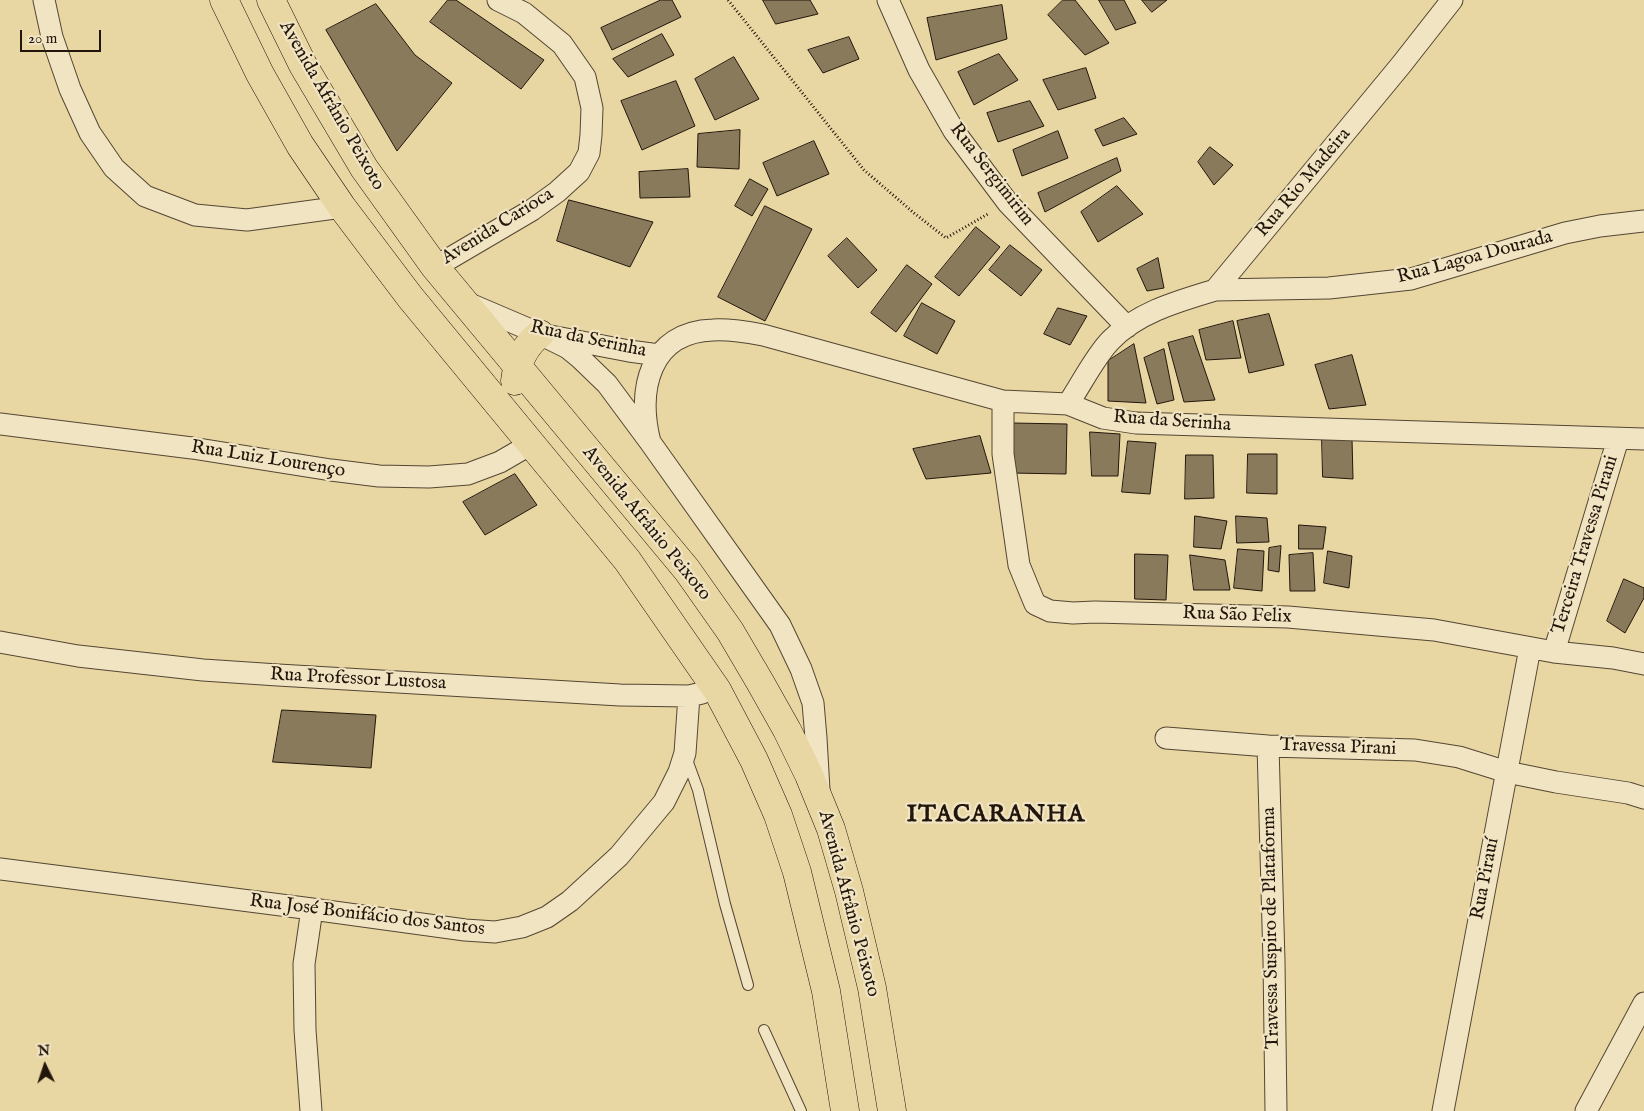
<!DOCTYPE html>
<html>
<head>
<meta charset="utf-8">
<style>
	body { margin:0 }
	#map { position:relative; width:1644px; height:1111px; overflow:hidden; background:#e8d6a3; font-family:"IM FELL English",serif }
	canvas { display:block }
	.north { position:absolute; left:20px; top:1041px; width:50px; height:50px; -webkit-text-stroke:4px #f0e4c3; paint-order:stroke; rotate:356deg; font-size:14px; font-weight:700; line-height:20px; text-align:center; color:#22160c }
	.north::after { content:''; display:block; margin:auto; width:18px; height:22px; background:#22160c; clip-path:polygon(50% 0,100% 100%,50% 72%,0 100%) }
	.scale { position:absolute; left:20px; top:30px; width:81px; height:22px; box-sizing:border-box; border:2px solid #22160c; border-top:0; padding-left:6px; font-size:15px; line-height:18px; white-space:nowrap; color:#22160c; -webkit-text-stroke:4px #f0e4c3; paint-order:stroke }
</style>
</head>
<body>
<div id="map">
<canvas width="1644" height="1111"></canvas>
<div class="north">N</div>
<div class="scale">20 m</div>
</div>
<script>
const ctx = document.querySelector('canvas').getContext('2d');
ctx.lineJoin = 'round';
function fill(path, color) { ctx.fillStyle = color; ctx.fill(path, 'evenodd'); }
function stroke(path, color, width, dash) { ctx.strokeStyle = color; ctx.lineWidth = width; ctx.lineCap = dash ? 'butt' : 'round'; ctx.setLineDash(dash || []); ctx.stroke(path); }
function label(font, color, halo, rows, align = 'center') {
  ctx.font = font + ' "IM FELL English",serif'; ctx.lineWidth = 4.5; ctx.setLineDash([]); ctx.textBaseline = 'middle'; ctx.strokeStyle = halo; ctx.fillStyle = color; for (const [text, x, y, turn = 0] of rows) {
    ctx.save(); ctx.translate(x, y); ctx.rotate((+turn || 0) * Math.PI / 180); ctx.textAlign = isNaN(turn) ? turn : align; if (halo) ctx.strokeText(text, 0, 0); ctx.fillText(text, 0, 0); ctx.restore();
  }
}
const building = new Path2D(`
	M 448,0 L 456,0 L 544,60 L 521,89 L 430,22 Z
	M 661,0 L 672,0 L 681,17 L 612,50 L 601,28 Z
	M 763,0 L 810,0 L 818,14 L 776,24 Z
	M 1063,0 L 1075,0 L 1109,43 L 1085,55 L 1048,15 Z
	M 1099,0 L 1124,0 L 1136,23 L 1116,30 Z
	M 1142,0 L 1167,0 L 1152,12 Z
	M 376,4 L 415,55 L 452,83 L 397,151 L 326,30 Z
	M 1002,5 L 1007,39 L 936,60 L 927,18 Z
	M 662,34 L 674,55 L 628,77 L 613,59 Z
	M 849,37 L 859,59 L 823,73 L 808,50 Z
	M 999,54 L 1018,80 L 974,105 L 958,72 Z
	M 734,57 L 759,99 L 715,120 L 695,79 Z
	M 1086,68 L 1096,98 L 1058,110 L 1043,80 Z
	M 676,81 L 695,126 L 642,150 L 621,101 Z
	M 1030,101 L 1044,126 L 998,142 L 987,113 Z
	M 1124,118 L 1137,134 L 1103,146 L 1095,130 Z
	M 740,130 L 739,169 L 697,167 L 698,134 Z
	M 1058,131 L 1068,158 L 1022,176 L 1013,150 Z
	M 814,141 L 829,174 L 777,196 L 763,163 Z
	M 1210,147 L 1233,165 L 1214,185 L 1198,162 Z
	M 1117,158 L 1121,171 L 1045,212 L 1038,193 Z
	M 688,169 L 690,197 L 640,198 L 639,172 Z
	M 750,179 L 768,189 L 752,216 L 735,206 Z
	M 1117,186 L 1143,214 L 1098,242 L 1081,212 Z
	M 569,200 L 653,222 L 630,267 L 557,241 Z
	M 765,206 L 812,229 L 765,321 L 718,297 Z
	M 976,227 L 1000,247 L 959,296 L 935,277 Z
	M 847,238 L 877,270 L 858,288 L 828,256 Z
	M 1010,245 L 1042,270 L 1021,296 L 989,270 Z
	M 1158,258 L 1164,288 L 1147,291 L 1137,269 Z
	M 907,265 L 932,284 L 896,332 L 871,313 Z
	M 922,303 L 955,321 L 937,354 L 904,336 Z
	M 1058,308 L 1087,316 L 1070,345 L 1044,334 Z
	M 1269,314 L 1284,365 L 1249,373 L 1237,321 Z
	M 1233,321 L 1241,358 L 1206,360 L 1199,330 Z
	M 1193,336 L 1215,400 L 1184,402 L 1168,343 Z
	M 1134,344 L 1146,403 L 1108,401 L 1108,361 Z
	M 1164,349 L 1174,400 L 1157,404 L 1144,358 Z
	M 1352,355 L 1366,405 L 1329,409 L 1315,365 Z
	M 1012,423 L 1067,424 L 1066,474 L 1011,473 Z
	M 1090,432 L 1120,434 L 1118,476 L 1092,476 Z
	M 980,436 L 991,473 L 926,479 L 913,449 Z
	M 1322,439 L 1352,439 L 1353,479 L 1323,477 Z
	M 1128,441 L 1156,443 L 1150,494 L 1122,492 Z
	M 1248,454 L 1277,454 L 1277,494 L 1247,493 Z
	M 1186,455 L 1213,455 L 1214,498 L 1185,499 Z
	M 515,474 L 537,505 L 485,535 L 463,502 Z
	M 1195,516 L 1227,521 L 1221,549 L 1194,547 Z
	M 1236,516 L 1267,518 L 1269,542 L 1237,543 Z
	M 1299,525 L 1326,527 L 1323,549 L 1299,549 Z
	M 1281,546 L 1279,572 L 1268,570 L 1269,548 Z
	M 1238,549 L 1264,551 L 1262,591 L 1234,588 Z
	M 1328,551 L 1352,556 L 1349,588 L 1324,583 Z
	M 1313,553 L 1315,591 L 1290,591 L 1289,555 Z
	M 1135,554 L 1168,555 L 1166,600 L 1135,599 Z
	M 1190,555 L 1225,560 L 1230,590 L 1194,590 Z
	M 1624,579 L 1644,588 L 1644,598 L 1625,633 L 1607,621 Z
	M 282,710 L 376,715 L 371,768 L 273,762 Z`);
const path = new Path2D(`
	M 728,0 L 864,170 L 914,213 L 946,238 L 988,214`);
const service = new Path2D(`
	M 686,757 L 698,790 L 725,904 L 748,985
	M 764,1030 L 801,1111`);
const minor = new Path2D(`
	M 44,0 L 52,37 L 70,89 L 90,133 L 114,168 L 145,196 L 195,215 L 247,220 L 342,207
	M 888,0 L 919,70 L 954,131 L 1008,203 L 1127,327
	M 435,267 L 532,210 L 557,192 L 579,172 L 589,153 L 591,135 L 592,108 L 585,77 L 562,44 L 524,13 L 498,0
	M 1215,290 L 1329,288 L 1411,279 L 1565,233 L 1600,226 L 1644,221
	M 465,302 L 540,334 L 629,351 L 659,355
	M 540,334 L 568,348 L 579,357 L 607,384 L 650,442 L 780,625 L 801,669 L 813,703 L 816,738 L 819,790
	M 1003,401 L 1003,454 L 1019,565 L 1035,604 L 1050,611 L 1073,613 L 1095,612 L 1288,617 L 1434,630 L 1554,652 L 1613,658 L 1644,664
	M 1068,404 C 1081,385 1095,356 1111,340 C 1138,312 1179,301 1215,290 L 1401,65 L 1452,0
	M 0,424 L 192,448 L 331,470 L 379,476 L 429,477 L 468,474 L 500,462 L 531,444
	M 650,442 C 637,390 649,332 713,330 C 730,329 747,332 763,335 L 1003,401 L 1068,404 L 1103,418 L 1136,423 L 1644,439
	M 0,642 L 78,656 L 203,670 L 278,675 L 620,695 L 689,696 L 702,693
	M 1554,652 L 1618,439
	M 1166,738 L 1268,746 L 1415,750 L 1459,757 L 1507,772 L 1556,782 L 1628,793 L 1644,798
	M 1268,746 L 1274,961 L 1276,1111
	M 0,869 L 312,909 L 465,930 L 495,932 L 522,927 L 547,917 L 570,901 L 619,856 L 664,802 L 679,772 L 685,753 L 689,696
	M 311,1111 L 305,1030 L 304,964 L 312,909
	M 1443,1111 L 1530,648
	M 1586,1111 L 1644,1003`);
const primary = new Path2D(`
	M 224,0 L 260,74 L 300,145 L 342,207 L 410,297 L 627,560 L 717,690 L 754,760 L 778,815 L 797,872 L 826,991 L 845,1111
	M 271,0 L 303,65 L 364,168 L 435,267 L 687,570 L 730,631 L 760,682 L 787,730 L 809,775 L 831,829 L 849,891 L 872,988 L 892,1111
	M 515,381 C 517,363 524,346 540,334`);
const streetNames = [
	["Avenida Afrânio Peixoto",331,106,60],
	["Rua Sergimirim",991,175,52],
	["Rua Rio Madeira",1304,183,-50],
	["Avenida Carioca",498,227,-32],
	["Rua Lagoa Dourada",1475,258,-15],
	["Rua da Serinha",588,340,12],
	["Rua da Serinha",1172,422,4],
	["Rua Luiz Lourenço",268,460,9],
	["Avenida Afrânio Peixoto",646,524,51],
	["Terceira Travessa Pirani",1586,545,-73],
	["Rua São Felix",1237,616,2],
	["Rua Professor Lustosa",358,680,3],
	["Travessa Pirani",1338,748,2],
	["Rua Pirauí",1486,879,-79],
	["Avenida Afrânio Peixoto",848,904,75],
	["Rua José Bonifácio dos Santos",367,916,7],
	["Travessa Suspiro de Plataforma",1272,928,-91]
];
const districtNames = [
	["ITACARANHA",996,816]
];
fill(building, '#897a5b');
stroke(building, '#22160c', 1);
stroke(service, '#544632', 12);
stroke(minor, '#544632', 23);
stroke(primary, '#22160c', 29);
stroke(path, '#22160c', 3, [1, 2.5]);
stroke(service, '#f0e4c3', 10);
stroke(minor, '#f0e4c3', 21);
stroke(primary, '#e8d6a3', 28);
label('19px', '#22160c', '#f0e4c3', streetNames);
ctx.letterSpacing = '1px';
label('bold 24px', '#22160c', '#f0e4c3', districtNames);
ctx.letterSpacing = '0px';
</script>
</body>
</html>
